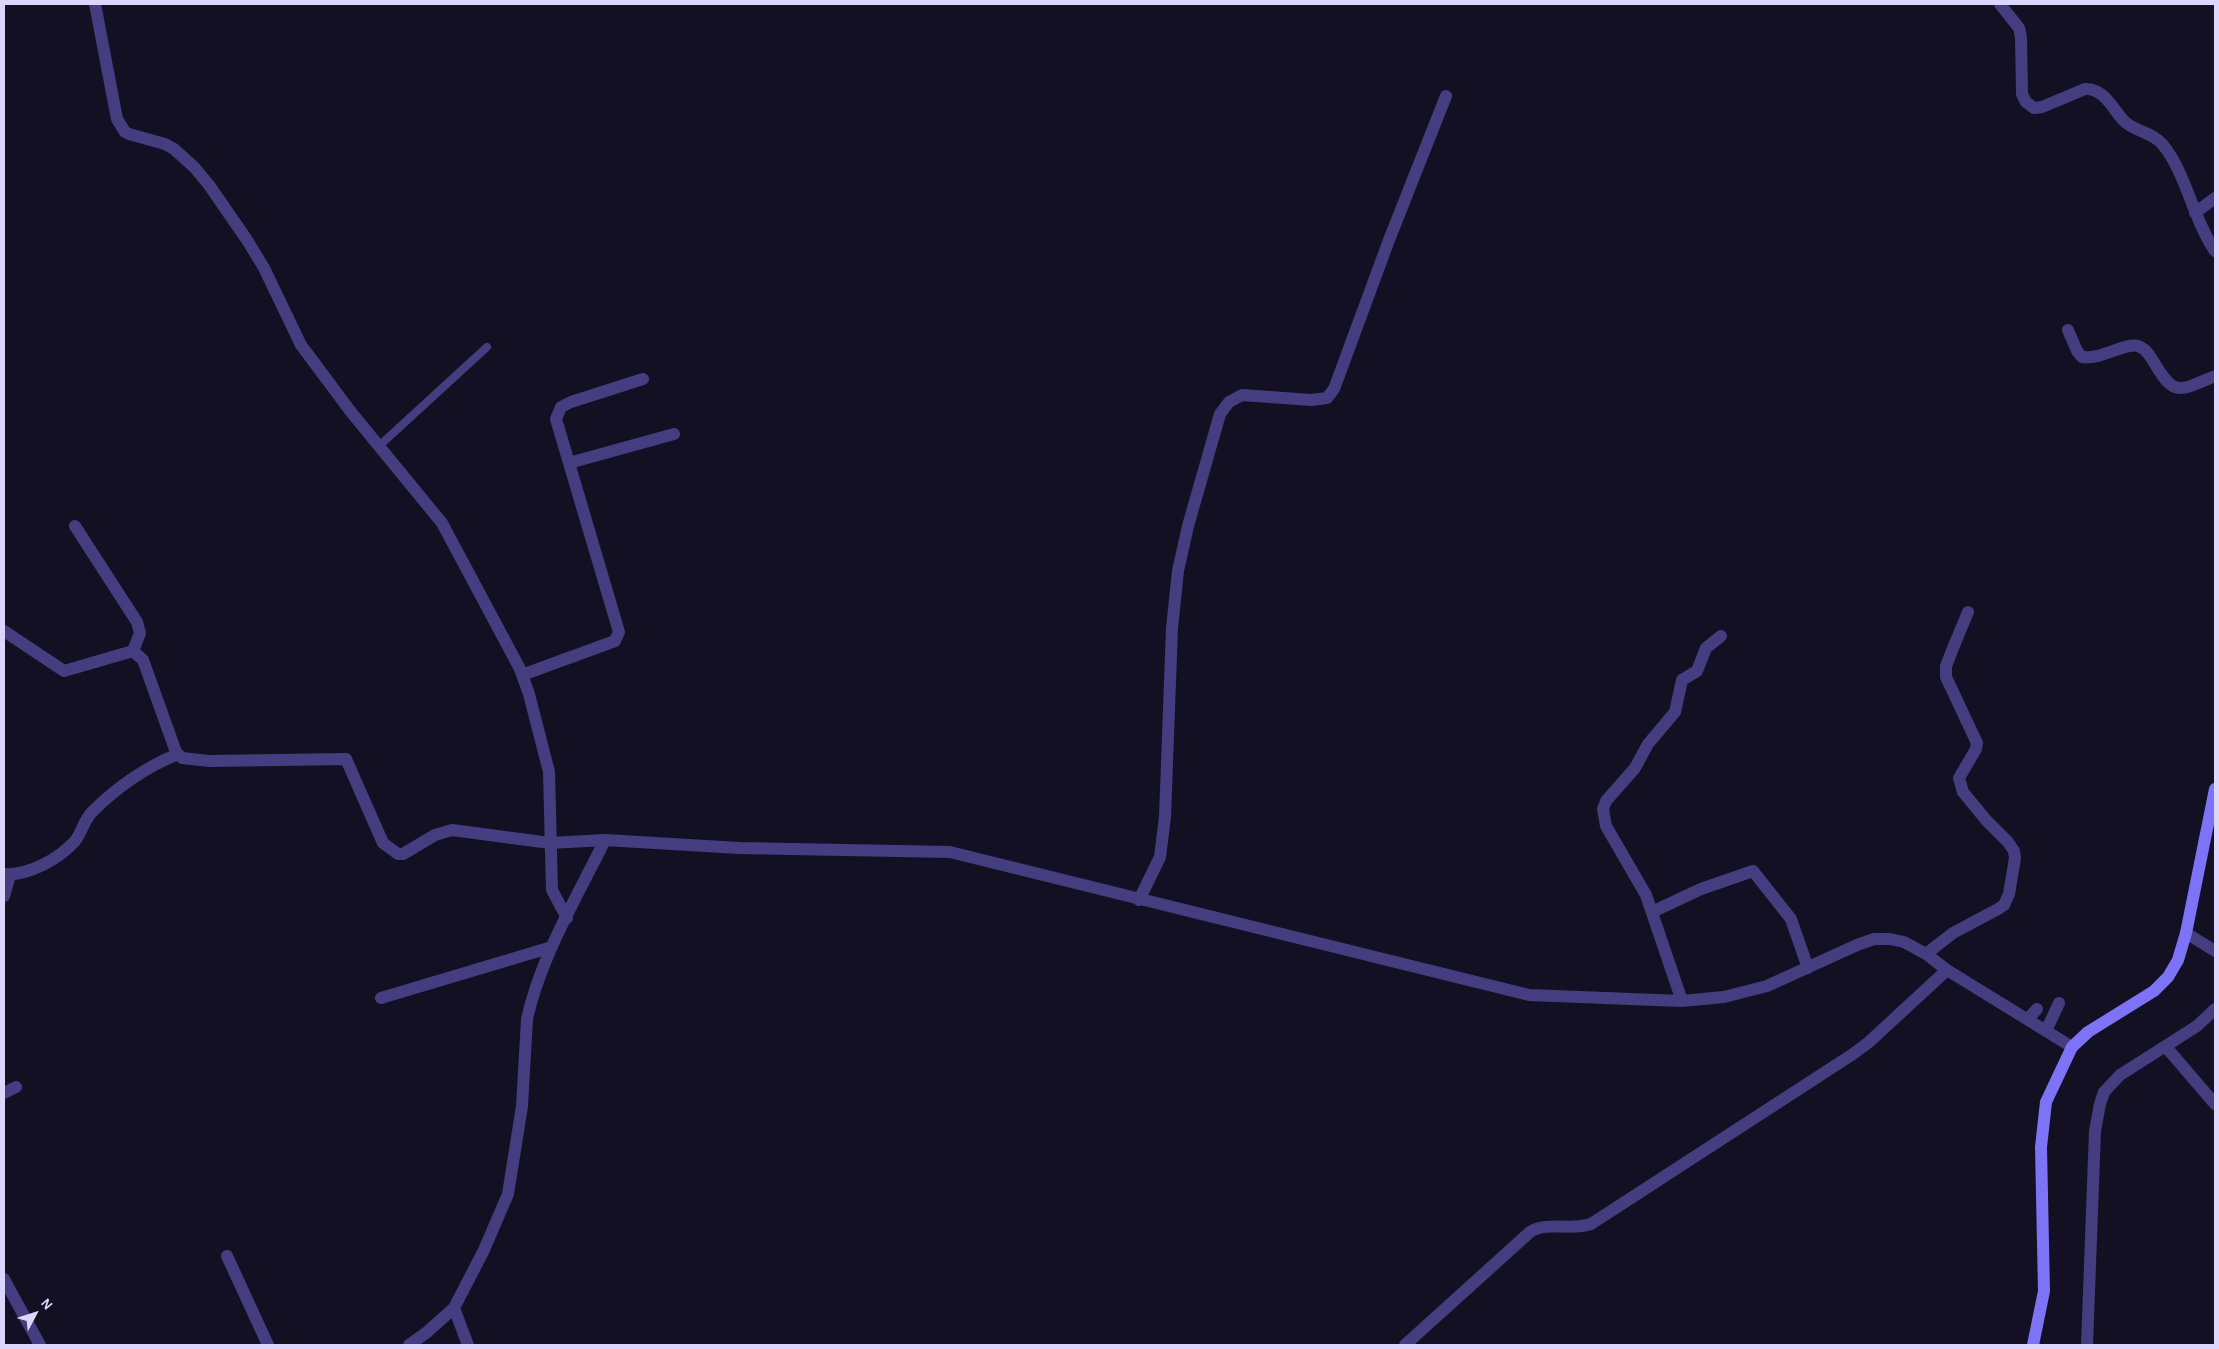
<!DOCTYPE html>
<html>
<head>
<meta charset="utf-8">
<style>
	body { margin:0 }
	#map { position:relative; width:2219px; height:1349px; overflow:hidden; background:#141024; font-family:"Alegreya Sans",sans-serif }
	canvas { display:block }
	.frame { position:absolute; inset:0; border:5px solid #dcd6fc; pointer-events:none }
	.north { position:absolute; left:10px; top:1289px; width:50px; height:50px; -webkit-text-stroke:4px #141024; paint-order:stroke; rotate:50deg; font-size:14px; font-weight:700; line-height:20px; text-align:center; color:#dcd6fc }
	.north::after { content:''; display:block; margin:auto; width:18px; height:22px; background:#dcd6fc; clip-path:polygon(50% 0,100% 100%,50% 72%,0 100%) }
</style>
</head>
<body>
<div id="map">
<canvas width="2219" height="1349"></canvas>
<div class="frame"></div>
<div class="north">N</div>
</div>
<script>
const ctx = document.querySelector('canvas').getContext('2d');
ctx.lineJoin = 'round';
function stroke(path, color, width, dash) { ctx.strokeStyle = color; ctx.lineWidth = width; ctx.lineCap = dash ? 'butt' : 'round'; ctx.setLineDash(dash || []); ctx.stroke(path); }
const service = new Path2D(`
	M 379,446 L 487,347`);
const minor = new Path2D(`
	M 95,4 L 117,119 L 125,132 L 129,134 L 165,144 L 174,149 L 194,167 L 209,185 L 247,240 L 264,268 L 301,345 L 351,412 L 442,523 L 520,669 L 529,694 L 549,772 L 552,890 L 567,918
	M 2000,4 L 2019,28 L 2021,37 L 2022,94 L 2026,102 L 2034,108 L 2042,107 L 2085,89 C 2104,88 2112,108 2124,121 C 2135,132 2153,132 2163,145 C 2186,173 2193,219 2215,251
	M 2195,213 L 2215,198
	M 2068,330 L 2077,351 L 2082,357 C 2102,360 2125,342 2138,346 C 2144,348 2149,354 2152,359 C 2174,397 2177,392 2215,376
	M 569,463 L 674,434
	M 75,526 L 137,622 L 140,633 L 133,651
	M 4,631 L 64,671 L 133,651 L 143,660 L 176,752 L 182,758 L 209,761 L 346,759 L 383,843 L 398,854 L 403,854 L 435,835 L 452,830 L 550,843 L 605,840
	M 522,675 L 615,641 L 619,632 L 556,419 L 561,407 L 571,402 L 643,379
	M 4,874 C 28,876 59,859 75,841 C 82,832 84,820 92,812 C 117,787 146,767 178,754
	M 4,896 L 10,875
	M 1139,900 L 1160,857 L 1165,817 L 1172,628 L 1178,571 L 1188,526 L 1220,414 L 1229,402 L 1242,395 L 1311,400 L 1327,398 L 1334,389 L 1389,240 L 1446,96
	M 1652,912 L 1701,889 L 1753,871 L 1791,919 L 1808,968
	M 2186,933 L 2215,951
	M 1926,954 L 1953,933 L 1998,909 L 2004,905 L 2009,894 L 2015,858 L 2014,851 L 2008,842 L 1986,820 L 1963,792 L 1959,778 L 1976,749 L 1977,743 L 1946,677 L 1946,666 L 1953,648 L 1968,612
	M 381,998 L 552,947
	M 1682,1001 L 1646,895 L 1606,826 L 1603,809 L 1606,801 L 1635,768 L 1648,744 L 1675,712 L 1682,680 L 1697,671 L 1706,648 L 1721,636
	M 2028,1019 L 2037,1009
	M 2046,1031 L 2059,1003
	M 2166,1047 L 2215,1104
	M 4,1093 L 16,1087
	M 227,1256 L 268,1345
	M 4,1279 L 40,1345
	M 454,1308 L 468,1345
	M 409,1345 L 426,1333 L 454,1308 L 484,1250 L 508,1194 L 522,1106 L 527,1019 C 541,956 577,897 605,840 L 739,848 L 950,852 L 1529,995 L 1682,1001 L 1724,997 L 1767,986 L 1857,945 L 1874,939 L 1890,939 L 1904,942 L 1926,954 L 1947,970 L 2072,1047
	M 1405,1345 L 1530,1232 C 1547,1221 1572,1231 1591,1224 L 1853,1054 L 1869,1042 L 1947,970
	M 2087,1345 L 2095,1131 L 2100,1104 L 2104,1092 L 2120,1075 L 2197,1026 L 2215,1009`);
const secondary = new Path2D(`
	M 2033,1345 L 2044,1291 L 2041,1147 L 2046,1102 L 2072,1047 L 2088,1032 L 2154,991 L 2168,977 L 2178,960 L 2186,933 L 2215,789`);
stroke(service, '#443e80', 8);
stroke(minor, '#443e80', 12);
stroke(secondary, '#7c73f6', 12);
</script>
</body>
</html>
